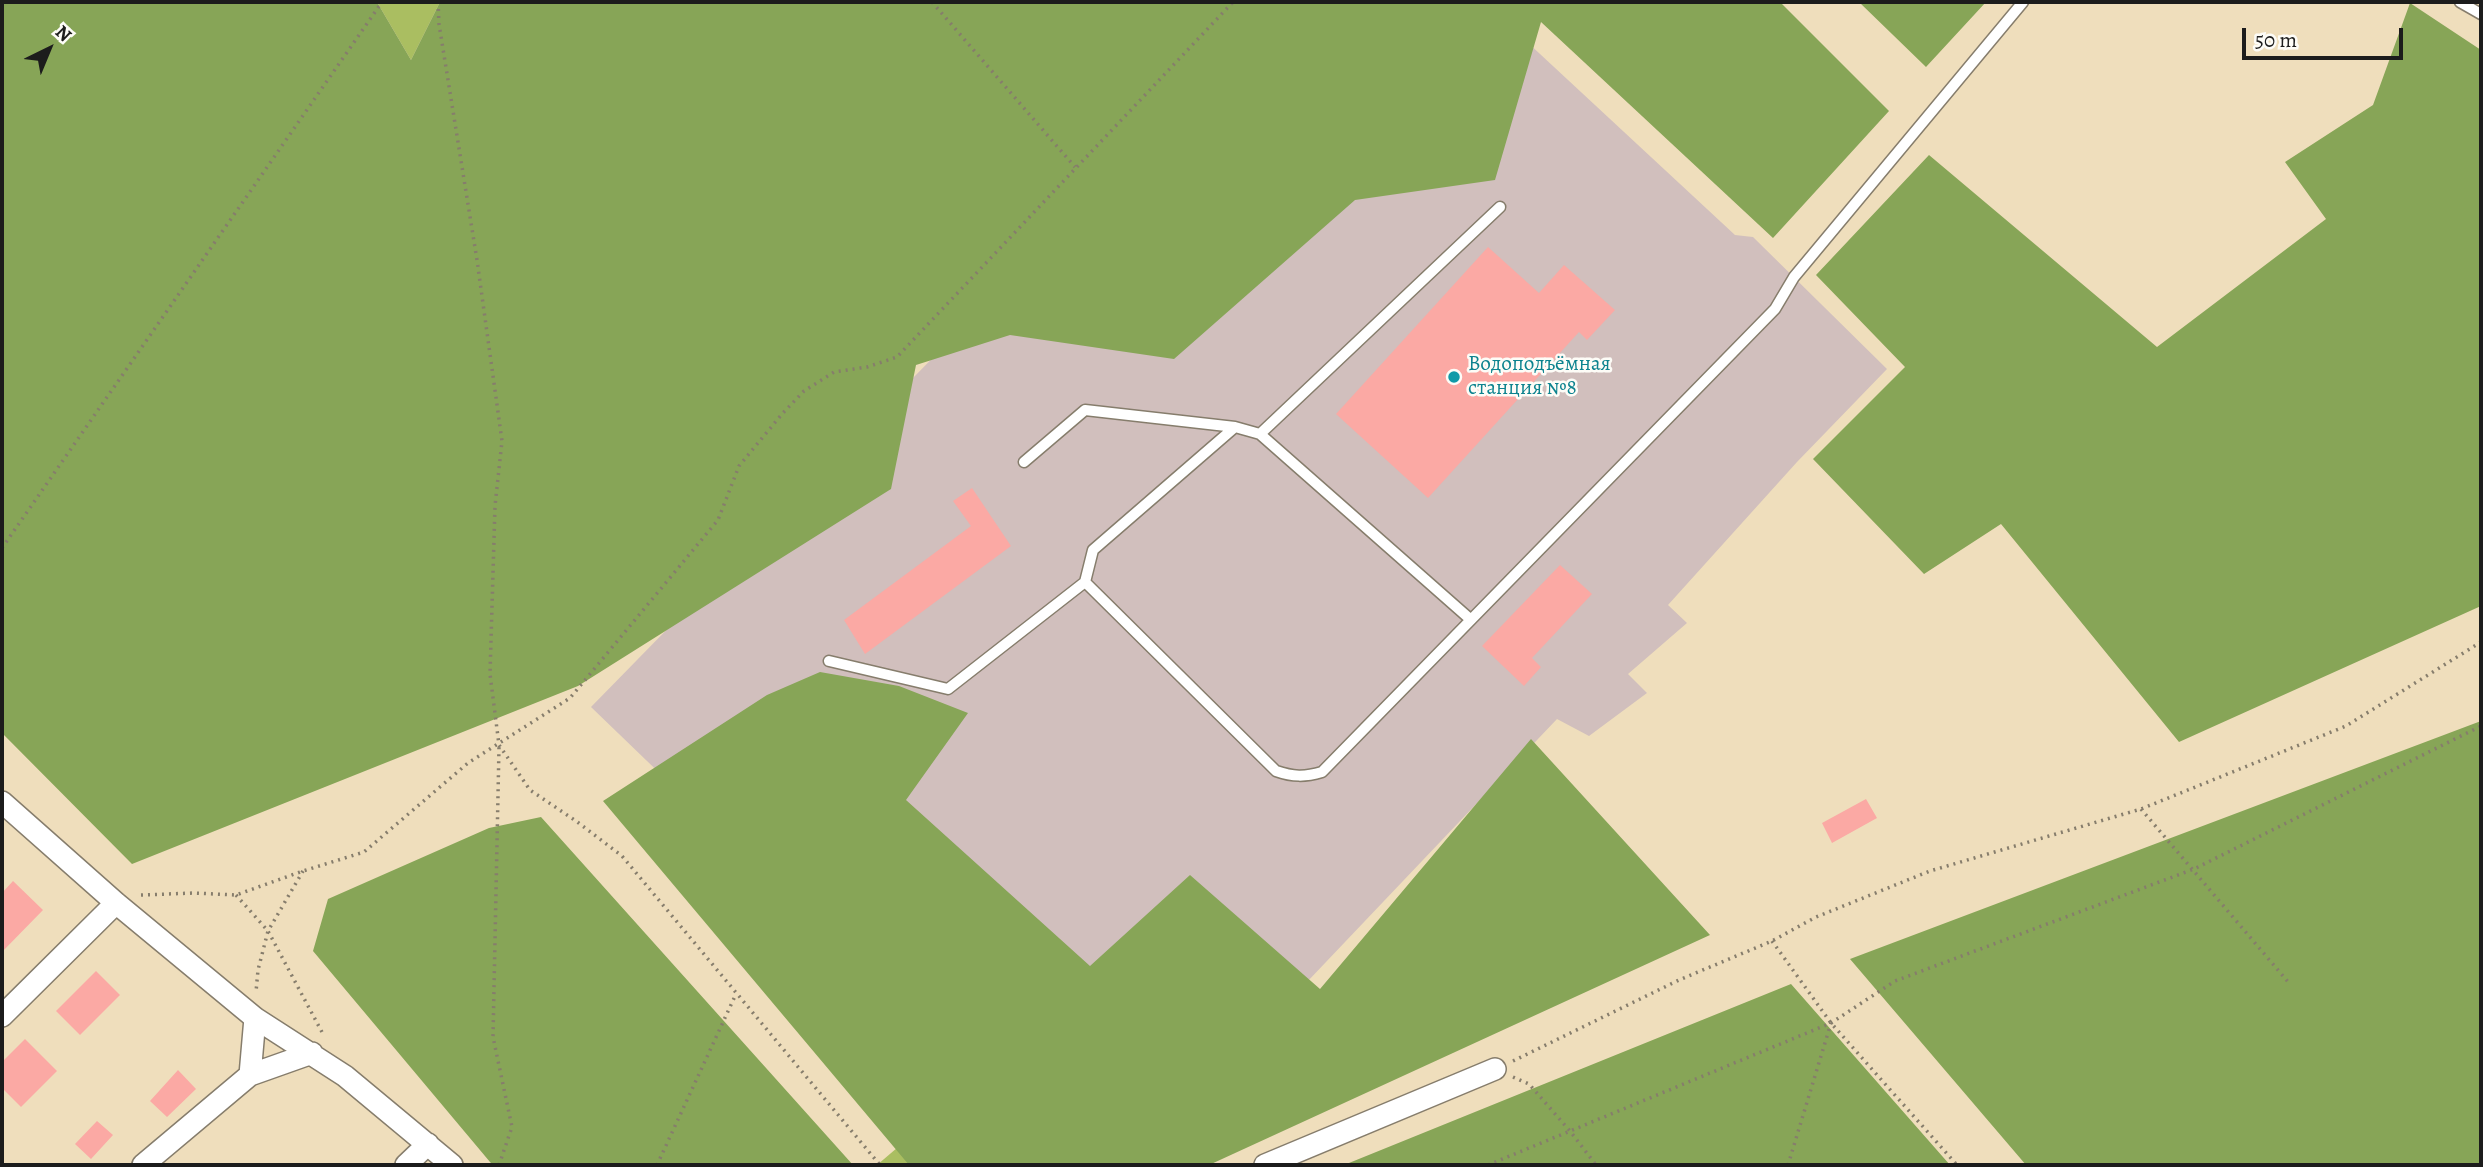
<!DOCTYPE html>
<html>
<head>
<meta charset="utf-8">
<style>
	body { margin:0 }
	#map { position:relative; width:2483px; height:1167px; overflow:hidden; background:#efdebc; font-family:Alegreya,serif }
	canvas { display:block }
	.frame { position:absolute; inset:0; border:4px solid #1c1c1c; pointer-events:none }
	.north { position:absolute; left:14px; top:14px; width:70px; height:70px; -webkit-text-stroke:5px #fdfcf7; paint-order:stroke; rotate:43deg; font-size:19px; font-weight:700; line-height:28px; text-align:center; color:#1c1c1c }
	.north::after { content:''; display:block; margin:auto; width:24px; height:32px; background:#1c1c1c; clip-path:polygon(50% 0,100% 100%,50% 72%,0 100%) }
	.scale { position:absolute; left:2242px; top:28px; width:161px; height:32px; box-sizing:border-box; border:4px solid #1c1c1c; border-top:0; padding-left:9px; font-size:21px; line-height:24px; white-space:nowrap; color:#1c1c1c; -webkit-text-stroke:5px #fdfcf7; paint-order:stroke }
</style>
</head>
<body>
<div id="map">
<canvas width="2483" height="1167"></canvas>
<div class="frame"></div>
<div class="north">N</div>
<div class="scale">50 m</div>
</div>
<script>
const ctx = document.querySelector('canvas').getContext('2d');
ctx.lineJoin = 'round';
function fill(path, color) { ctx.fillStyle = color; ctx.fill(path, 'evenodd'); }
function stroke(path, color, width, dash) { ctx.strokeStyle = color; ctx.lineWidth = width; ctx.lineCap = dash ? 'butt' : 'round'; ctx.setLineDash(dash || []); ctx.stroke(path); }
function label(font, color, halo, rows, align = 'center') {
  ctx.font = font + ' Alegreya,serif'; ctx.lineWidth = 5; ctx.setLineDash([]); ctx.textBaseline = 'middle'; ctx.strokeStyle = halo; ctx.fillStyle = color; for (const [text, x, y, turn = 0] of rows) {
    ctx.save(); ctx.translate(x, y); ctx.rotate((+turn || 0) * Math.PI / 180); ctx.textAlign = isNaN(turn) ? turn : align; if (halo) ctx.strokeText(text, 0, 0); ctx.fillText(text, 0, 0); ctx.restore();
  }
}
const industrial = new Path2D(`
	M 1281,2 L 1484,2 L 1735,235 L 1753,237 L 1887,369 L 1797,462 L 1668,605 L 1687,623 L 1628,674 L 1647,693 L 1589,736 L 1557,719 L 1133,1165 L 1066,1165 L 591,707 Z`);
const green = new Path2D(`
	M 377,2 L 440,2 L 411,60 Z
	M 911,1136 L 937,1165 L 877,1165 Z`);
const forest = new Path2D(`
	M 2,2 L 377,2 L 411,60 L 440,2 L 1780,2 L 1889,111 L 1773,238 L 1541,22 L 1495,180 L 1355,200 L 1174,359 L 1010,335 L 916,365 L 891,489 L 578,686 L 132,864 L 2,733 Z
	M 1859,2 L 1986,2 L 1926,67 Z
	M 2410,3 L 2481,50 L 2481,606 L 2179,742 L 2001,524 L 1924,574 L 1813,459 L 1905,367 L 1816,275 L 1929,155 L 2157,347 L 2326,219 L 2285,162 L 2373,105 Z
	M 820,672 L 899,686 L 968,713 L 906,800 L 1090,966 L 1190,875 L 1320,989 L 1531,739 L 1710,935 L 1209,1165 L 909,1165 L 603,801 L 767,695 Z
	M 2481,721 L 2481,1165 L 2026,1165 L 1850,959 Z
	M 541,817 L 853,1165 L 493,1165 L 490,1162 L 313,951 L 328,899 L 489,828 Z
	M 1791,984 L 1950,1165 L 1344,1165 Z`);
const building = new Path2D(`
	M 1488,247 L 1539,293 L 1564,265 L 1615,310 L 1587,340 L 1579,332 L 1428,498 L 1336,414 Z
	M 972,488 L 1011,546 L 865,654 L 844,620 L 971,526 L 953,501 Z
	M 1560,565 L 1592,594 L 1532,658 L 1541,667 L 1524,686 L 1482,646 Z
	M 1866,799 L 1877,818 L 1832,843 L 1822,823 Z
	M 13,881 L 43,910 L 2,952 L 2,893 Z
	M 96,971 L 120,995 L 80,1035 L 56,1011 Z
	M 25,1039 L 57,1071 L 21,1107 L 2,1088 L 2,1062 Z
	M 178,1070 L 196,1089 L 167,1117 L 150,1101 Z
	M 97,1121 L 113,1135 L 91,1159 L 75,1144 Z`);
const path = new Path2D(`
	M 438,2 L 439,24 L 477,260 L 502,441 L 495,506 L 490,674 L 499,745 L 530,790 L 576,821 L 622,856 L 880,1165
	M 932,2 L 1075,167
	M 2,548 L 382,2
	M 2141,809 L 2289,983
	M 303,871 L 268,931 L 323,1034
	M 141,895 L 194,893 L 236,895 L 303,871 L 364,852 L 468,763 L 570,698 L 718,520 L 739,466 L 782,414 L 804,391 L 834,372 L 867,367 L 897,357 L 1233,2
	M 236,895 L 268,931 L 258,970 L 256,992
	M 1772,941 L 1831,1023 L 1957,1165
	M 1513,1061 L 1679,980 L 1772,941 L 1816,917 L 1930,871 L 2141,809 L 2346,726 L 2481,642
	M 1513,1077 L 1529,1084 L 1570,1131 L 1596,1165
	M 499,1165 L 512,1127 L 493,1037 L 499,747
	M 657,1165 L 736,994
	M 1488,1165 L 1831,1023 L 1895,981 L 2194,869 L 2481,726
	M 1788,1165 L 1831,1023`);
const service = new Path2D(`
	M 2460,2 L 2481,14
	M 1024,462 L 1085,410 L 1235,427 L 1260,434
	M 1085,582 L 1093,550 L 1235,427
	M 1470,619 L 1260,434 L 1500,207
	M 829,661 L 948,689 L 1085,582 L 1276,771 C 1293,777 1305,777 1322,772 L 1775,309 L 1794,277 L 2023,2`);
const minor = new Path2D(`
	M 2,802 L 116,903 L 255,1018 L 345,1076 L 452,1165
	M 2,1016 L 116,903
	M 250,1075 L 255,1018
	M 143,1165 L 250,1075 L 312,1053
	M 406,1165 L 428,1144
	M 1265,1165 L 1495,1069`);
const markers = [
	[1454,377,7,"#0f9aa8"]
];
const cultureNames = [
	["Водоподъёмная",1468,365],
	["станция №8",1468,389]
];
fill(industrial, '#d1bfbd');
fill(green, '#aabe61');
fill(forest, '#87a557');
fill(building, '#fba9a4');
stroke(service, '#867d6c', 13);
stroke(minor, '#867d6c', 24);
stroke(path, '#867d6c', 3.5, [2, 5]);
stroke(service, '#fff', 10);
stroke(minor, '#fff', 21);
for (const [x, y, r, color] of markers) { const dot = new Path2D(); dot.arc(x, y, r, 0, 2 * Math.PI); ctx.fillStyle = color; ctx.fill(dot); stroke(dot, '#fdfcf7', 2.5); }
label('21px', '#0d838f', '#fdfcf7', cultureNames, 'left');
</script>
</body>
</html>
